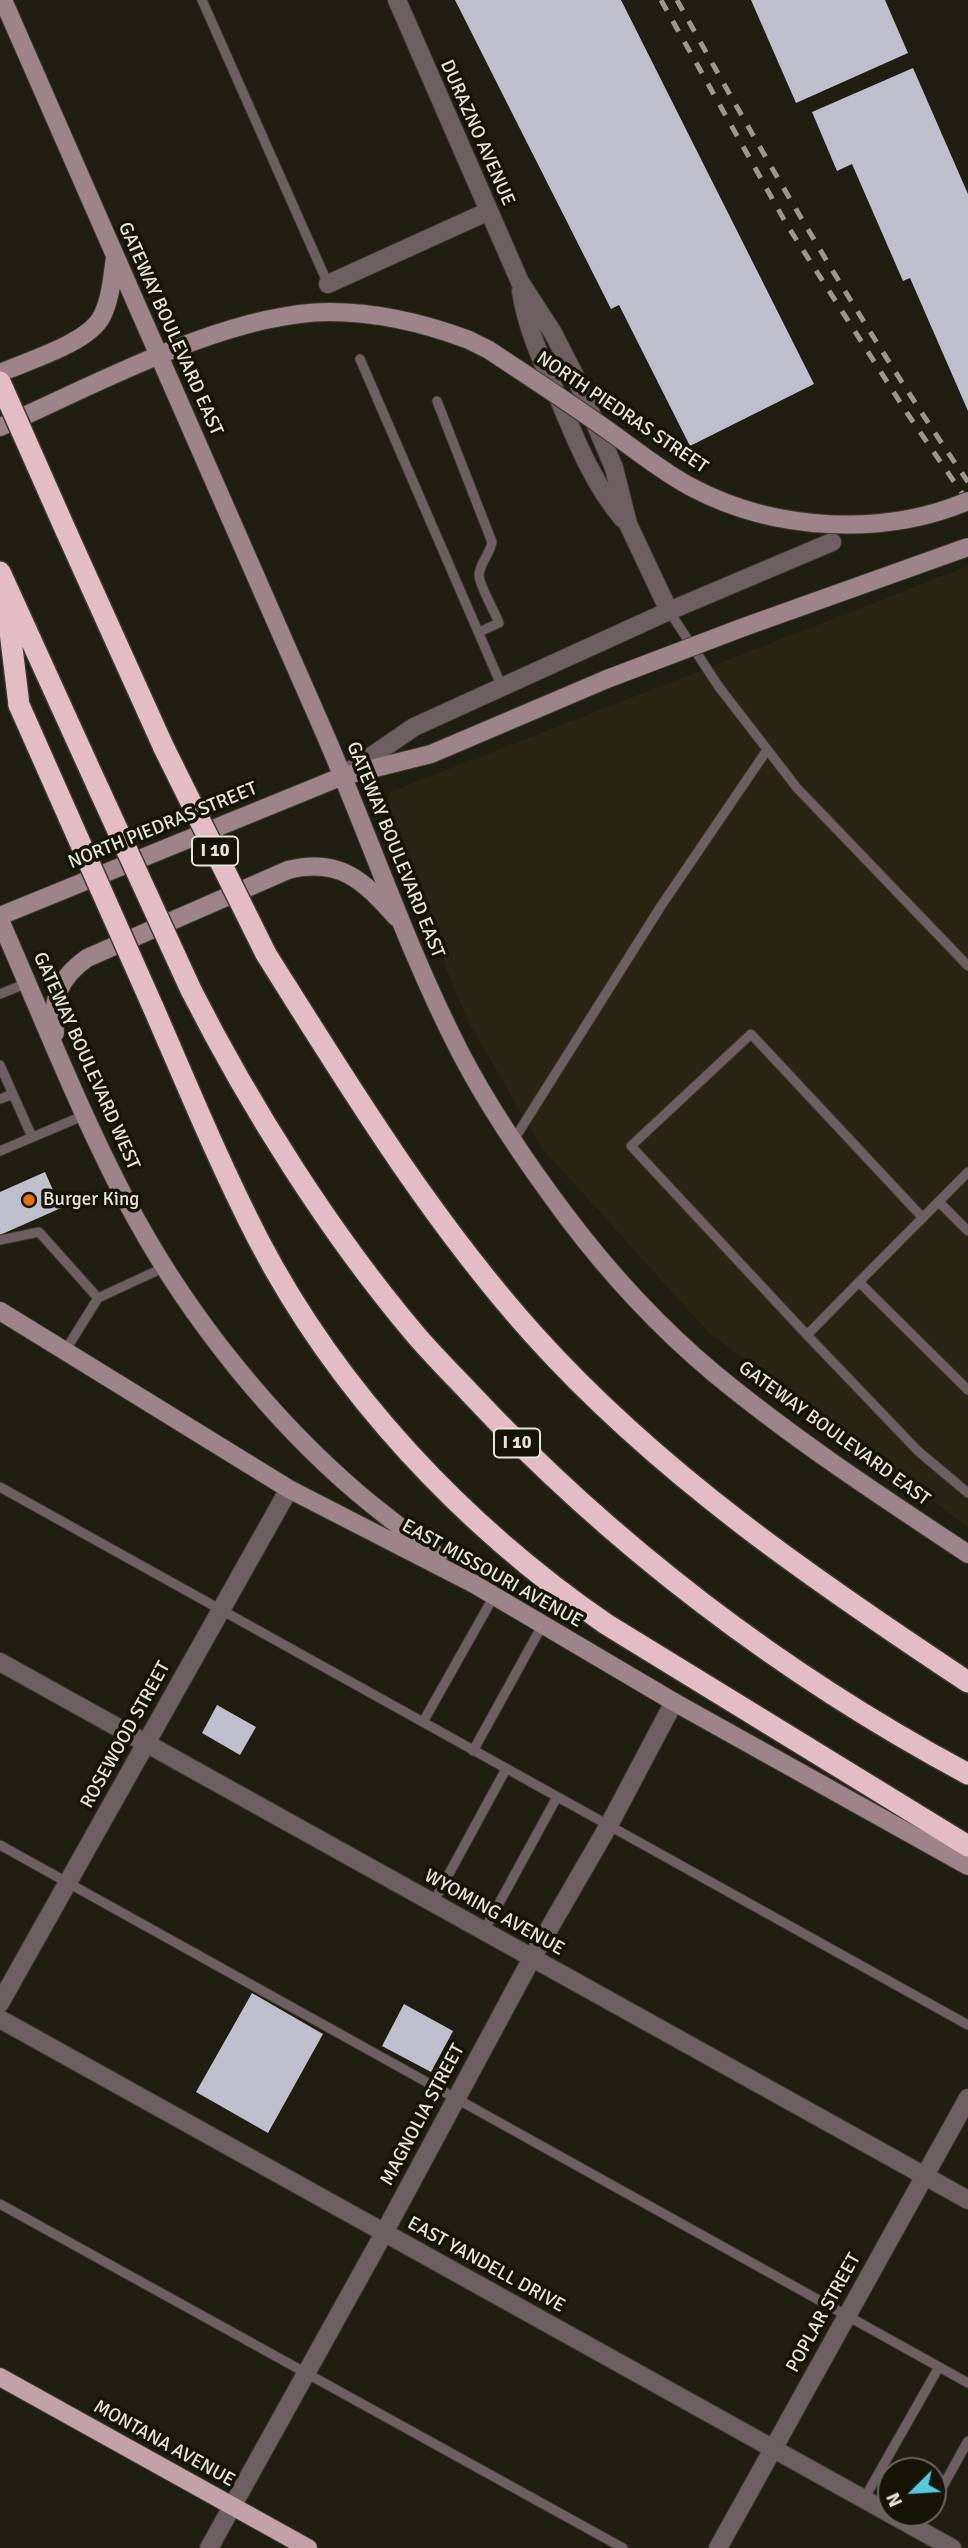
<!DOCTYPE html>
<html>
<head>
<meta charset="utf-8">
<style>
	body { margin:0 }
	#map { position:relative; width:968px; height:2548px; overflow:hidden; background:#201d12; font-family:Signika,sans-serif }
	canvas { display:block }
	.north { position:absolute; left:877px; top:2457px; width:70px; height:70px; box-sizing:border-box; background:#161409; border:2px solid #69675e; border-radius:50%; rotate:246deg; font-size:19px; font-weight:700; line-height:28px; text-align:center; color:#e6e4dd }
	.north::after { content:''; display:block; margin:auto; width:24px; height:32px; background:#55cade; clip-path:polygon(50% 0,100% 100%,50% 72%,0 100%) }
</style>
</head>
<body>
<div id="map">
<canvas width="968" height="2548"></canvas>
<div class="north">N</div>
</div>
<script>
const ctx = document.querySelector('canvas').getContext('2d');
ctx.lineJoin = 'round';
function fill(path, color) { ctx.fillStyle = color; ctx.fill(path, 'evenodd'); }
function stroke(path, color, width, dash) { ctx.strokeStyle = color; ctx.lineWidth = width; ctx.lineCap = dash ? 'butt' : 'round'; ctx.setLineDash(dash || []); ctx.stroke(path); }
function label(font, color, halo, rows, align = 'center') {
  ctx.font = font + ' Signika,sans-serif'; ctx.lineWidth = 7; ctx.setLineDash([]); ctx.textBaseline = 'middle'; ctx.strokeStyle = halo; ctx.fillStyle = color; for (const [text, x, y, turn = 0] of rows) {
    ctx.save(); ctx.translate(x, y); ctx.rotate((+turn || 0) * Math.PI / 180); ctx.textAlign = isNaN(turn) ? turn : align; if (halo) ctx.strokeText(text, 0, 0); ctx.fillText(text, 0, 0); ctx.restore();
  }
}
const built = new Path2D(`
	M 968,566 L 968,1527 L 707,1331 L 542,1148 L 470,1025 L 383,818 L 390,792 Z`);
const building = new Path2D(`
	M 455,0 L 621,0 L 814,384 L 690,446 L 619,305 L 611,309 Z
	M 751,0 L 885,0 L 908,53 L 796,103 Z
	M 913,68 L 968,194 L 968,411 L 910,278 L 903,281 L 852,164 L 837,171 L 812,112 Z
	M 45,1172 L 61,1208 L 0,1235 L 0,1192 Z
	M 217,1705 L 256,1727 L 240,1755 L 202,1733 Z
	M 252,1993 L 323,2034 L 268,2133 L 196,2092 Z
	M 404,2004 L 453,2031 L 431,2072 L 382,2046 Z`);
const service = new Path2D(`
	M 202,0 L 328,284
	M 360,359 L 502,687
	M 437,401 L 492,542 C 490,554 480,563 479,575 C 479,585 495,612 499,623 L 479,632
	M 669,611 L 719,687 L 797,788 L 968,966
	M 0,994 L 27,983
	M 0,1065 L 32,1137
	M 0,1099 L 13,1094
	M 513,1141 L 661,906 L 767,750
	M 0,1151 L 85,1115
	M 968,1172 L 859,1282 L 968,1390
	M 939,1202 L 968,1231
	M 0,1240 L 39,1232 L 98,1298
	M 859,1282 L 807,1335 L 918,1451 L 968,1493
	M 807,1335 L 631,1146 L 751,1034 L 923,1218
	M 65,1351 L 98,1298 L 165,1267
	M 0,1487 L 968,2025
	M 423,1722 L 494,1596
	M 473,1751 L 543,1624
	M 0,1845 L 968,2383
	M 433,1903 L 506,1769
	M 484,1931 L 557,1797
	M 0,2204 L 623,2548
	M 864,2499 L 939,2367
	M 933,2504 L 968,2441
	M 919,2529 L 928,2513`);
const minor = new Path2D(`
	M 397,0 L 520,282 L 553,333 L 576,378 L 614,468 L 628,524 L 669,611
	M 328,284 L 489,211
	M 521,291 C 527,331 544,365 560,402 C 577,443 594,485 623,519
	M 344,775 L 414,727 L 669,611 L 832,542
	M 0,2003 L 289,1489
	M 209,2548 L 384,2233 L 532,1958 L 609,1825 L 674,1702
	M 718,2548 L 968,2098`);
const tertiary = new Path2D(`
	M 0,1662 L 968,2200
	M 0,2019 L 952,2548`);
const secondary = new Path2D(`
	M 3,0 C 110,244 217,488 324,732 C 370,838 407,949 460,1052 C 490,1110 528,1165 567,1217 C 610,1274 661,1329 715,1374 C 795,1440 882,1497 968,1554
	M 0,373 C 27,361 89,343 102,316 C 111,298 112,277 115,258
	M 0,427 C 95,385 225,313 329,312 C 378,312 424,323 469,340
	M 0,916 L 343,776 L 431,754 L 607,679
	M 0,920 C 44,1020 84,1124 136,1219 C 191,1319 272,1420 359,1494 C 384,1515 411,1535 438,1556
	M 55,1033 C 52,998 58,979 87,958 L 288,870 C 339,857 363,880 396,917
	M 0,1311 L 289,1489 L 474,1584 L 674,1702 L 968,1866`);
const primary = new Path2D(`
	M 0,2377 L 308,2548`);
const motorway = new Path2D(`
	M 66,531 L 164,748
	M 0,572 L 96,783
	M 6,599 L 19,705
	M 266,954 C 349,1086 430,1219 534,1335 C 659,1474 814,1580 968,1682
	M 191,990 C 251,1108 329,1232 415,1334 C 432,1354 451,1373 469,1392 C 612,1545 783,1675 968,1774
	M 153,1007 C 187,1085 219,1163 258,1239 C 338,1393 464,1526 606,1624 L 968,1846`);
const rail = new Path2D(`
	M 661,0 L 787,225 L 907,413 L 968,502
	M 677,0 C 768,164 862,327 968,482`);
const secondaryBridge = new Path2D(`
	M 469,340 L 489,350 C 531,378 573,405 613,434 C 640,453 664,473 693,488 C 775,531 883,537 968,501
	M 607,679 L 744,627 L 968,547`);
const motorwayBridge = new Path2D(`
	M 0,382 L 66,531
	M 19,705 L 153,1007
	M 164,748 L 266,954
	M 96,783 L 191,990`);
const markers = [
	[29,1200,7,"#e8710a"]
];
const shields = [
	[215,851,46],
	[517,1443,46]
];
const shieldNames = [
	["I 10",215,851],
	["I 10",517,1443]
];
const streetNames = [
	["DURAZNO AVENUE",477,133,66],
	["GATEWAY BOULEVARD EAST",170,329,66],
	["NORTH PIEDRAS STREET",622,413,34],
	["NORTH PIEDRAS STREET",163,826,-22],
	["GATEWAY BOULEVARD EAST",395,850,68],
	["GATEWAY BOULEVARD WEST",86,1061,66],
	["GATEWAY BOULEVARD EAST",834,1434,36],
	["EAST MISSOURI AVENUE",492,1574,29],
	["ROSEWOOD STREET",126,1735,-61],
	["WYOMING AVENUE",494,1913,29],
	["MAGNOLIA STREET",423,2115,-62],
	["EAST YANDELL DRIVE",486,2265,29],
	["POPLAR STREET",824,2313,-61],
	["MONTANA AVENUE",164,2444,29]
];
const poiNames = [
	["Burger King",43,1200]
];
fill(built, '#292413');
fill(building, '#bfbecd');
stroke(service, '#3c392e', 11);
stroke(minor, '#3c392e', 20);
stroke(tertiary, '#3c392e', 20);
stroke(secondary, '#3c392e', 20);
stroke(primary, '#3c392e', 20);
stroke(motorway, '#3c392e', 24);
stroke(service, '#6e5f62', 9);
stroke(minor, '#6e5f62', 18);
stroke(tertiary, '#6e5f62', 18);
stroke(secondary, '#9d848a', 18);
stroke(primary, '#c2a1a9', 18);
stroke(motorway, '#e3bcc5', 21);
stroke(rail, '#9b9890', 5, [12, 12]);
stroke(secondaryBridge, '#3c392e', 20, []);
stroke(motorwayBridge, '#3c392e', 24, []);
stroke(secondaryBridge, '#9d848a', 18);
stroke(motorwayBridge, '#e3bcc5', 21);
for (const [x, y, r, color] of markers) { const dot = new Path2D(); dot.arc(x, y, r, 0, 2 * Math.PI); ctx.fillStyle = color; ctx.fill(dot); stroke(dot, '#161409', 2.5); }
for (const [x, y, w] of shields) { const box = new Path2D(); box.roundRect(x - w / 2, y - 14.5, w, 29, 5); ctx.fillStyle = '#161409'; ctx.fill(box); stroke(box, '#e6e4dd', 2); }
label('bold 18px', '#e6e4dd', null, shieldNames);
label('19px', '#e6e4dd', '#161409', streetNames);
label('19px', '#e6e4dd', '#161409', poiNames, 'left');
</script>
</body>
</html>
